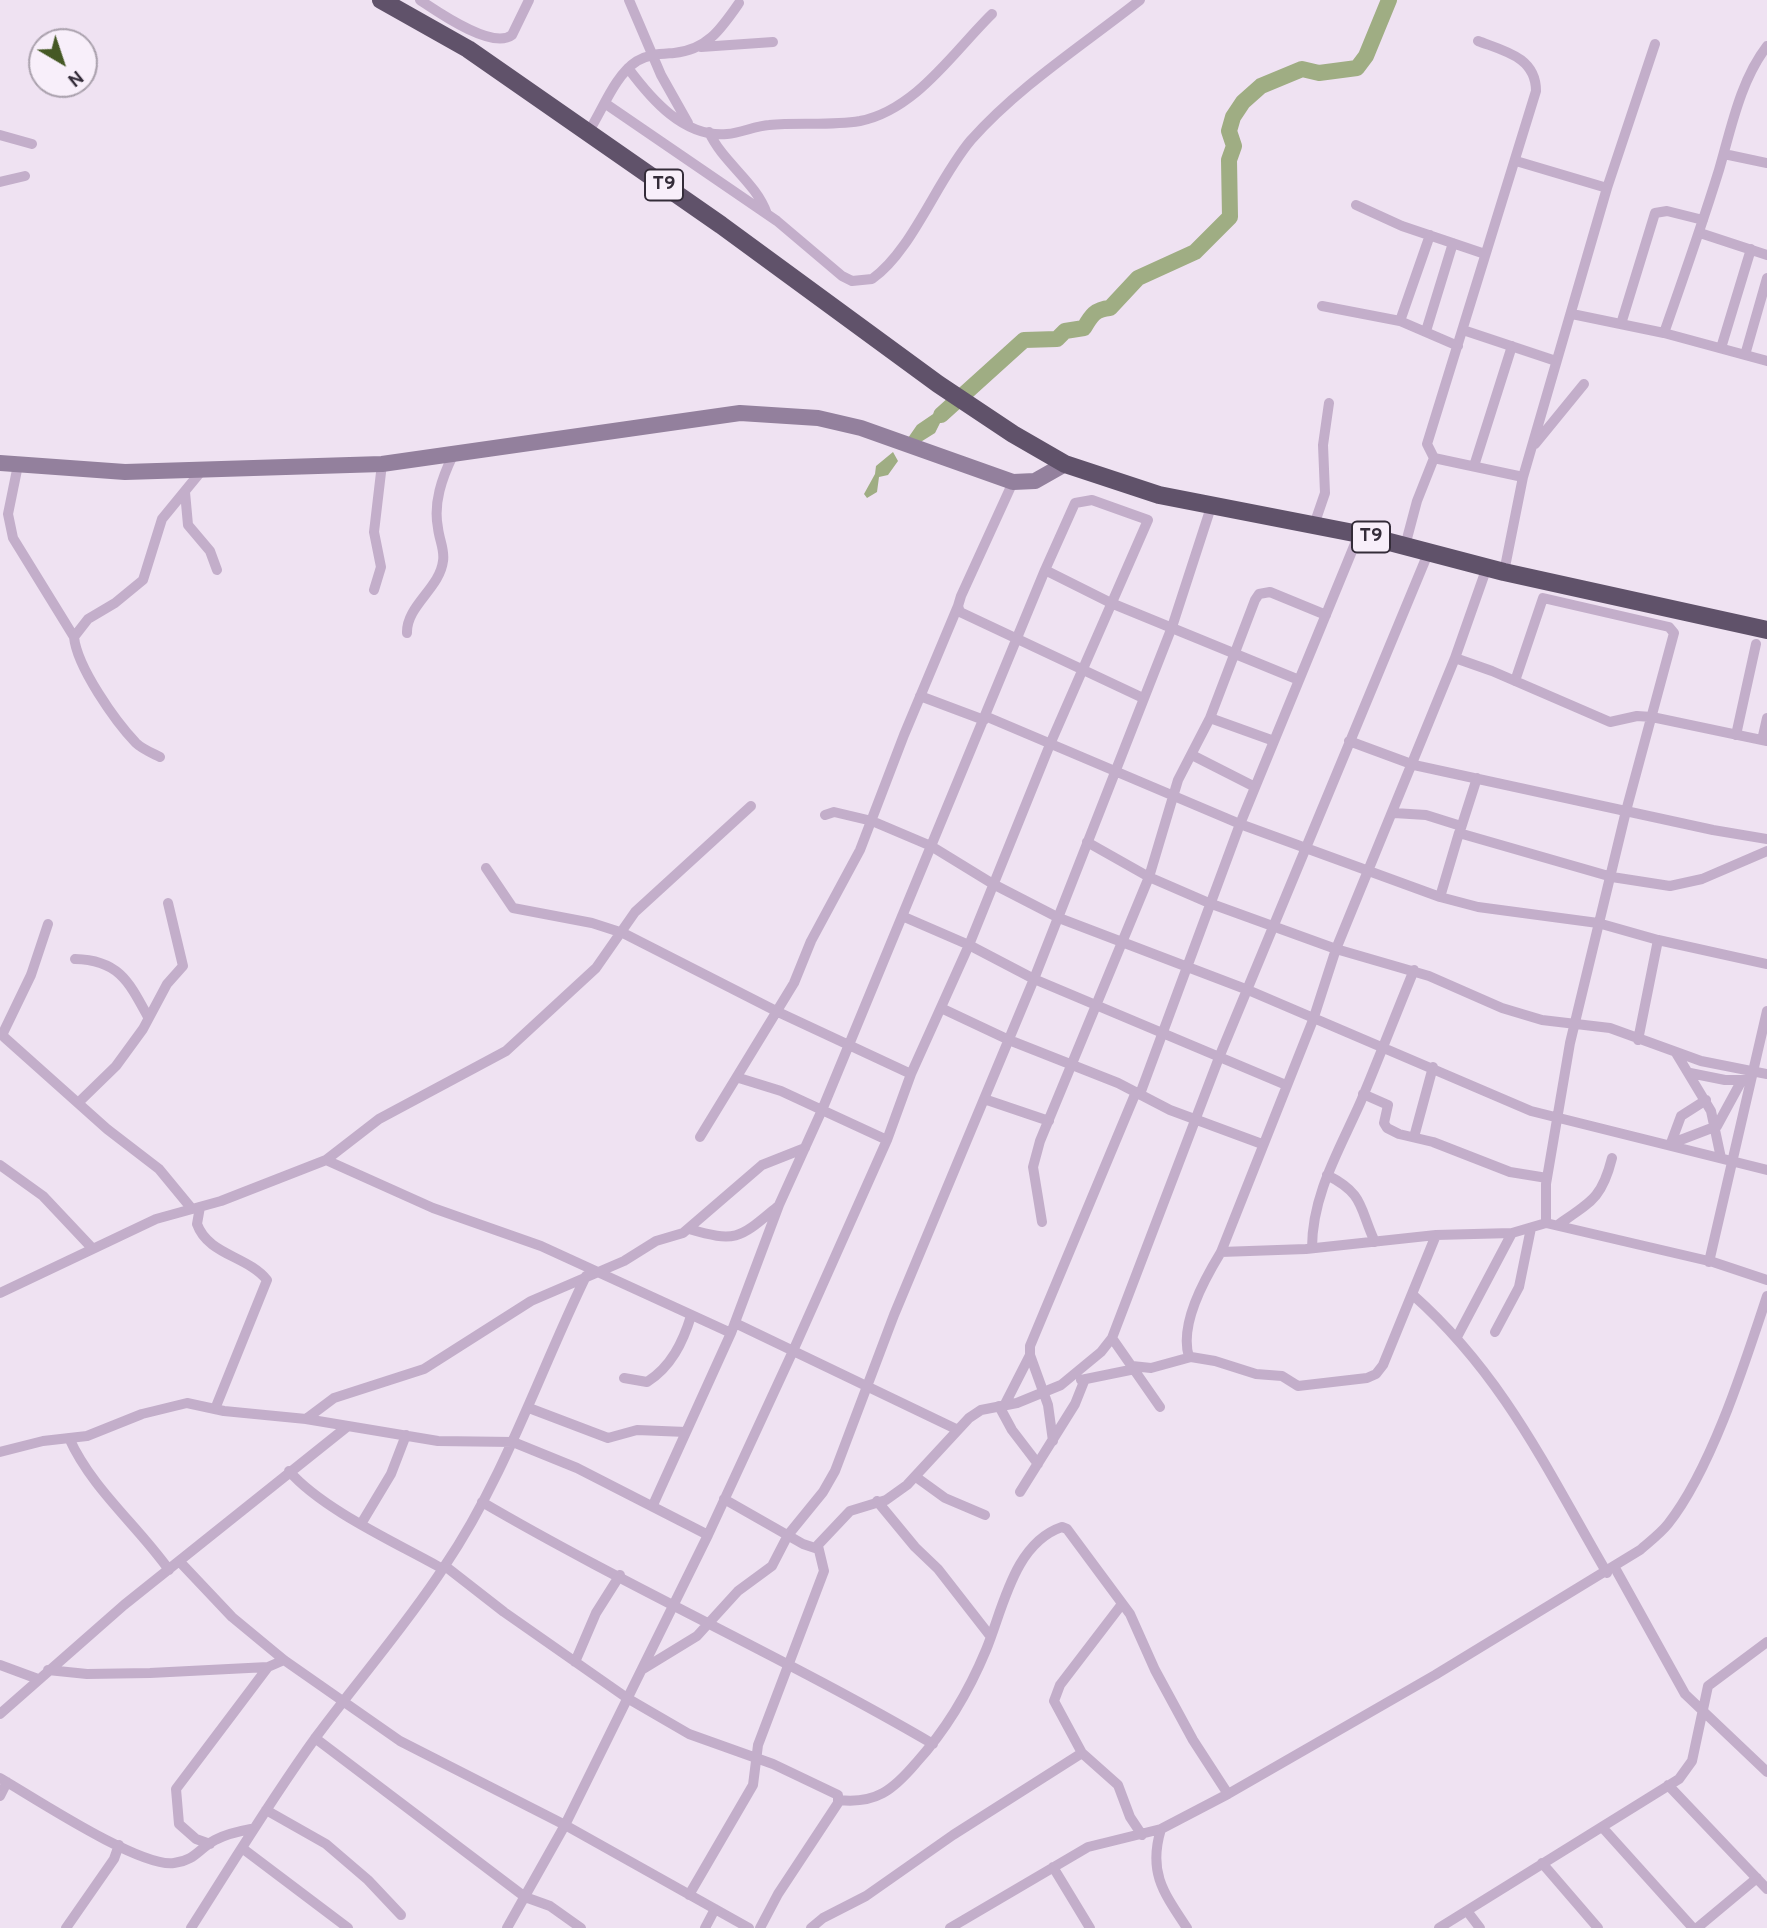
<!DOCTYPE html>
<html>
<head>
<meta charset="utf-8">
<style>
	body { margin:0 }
	#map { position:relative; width:1767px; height:1928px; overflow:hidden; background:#efe2f2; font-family:Overpass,sans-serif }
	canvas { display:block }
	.north { position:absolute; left:28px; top:28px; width:70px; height:70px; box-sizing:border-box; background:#f8effa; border:2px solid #aaa1ad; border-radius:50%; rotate:141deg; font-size:19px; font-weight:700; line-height:28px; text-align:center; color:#342c39 }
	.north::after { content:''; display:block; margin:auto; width:24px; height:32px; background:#455824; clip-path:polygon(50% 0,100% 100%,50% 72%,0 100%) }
</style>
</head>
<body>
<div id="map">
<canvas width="1767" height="1928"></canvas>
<div class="north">N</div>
</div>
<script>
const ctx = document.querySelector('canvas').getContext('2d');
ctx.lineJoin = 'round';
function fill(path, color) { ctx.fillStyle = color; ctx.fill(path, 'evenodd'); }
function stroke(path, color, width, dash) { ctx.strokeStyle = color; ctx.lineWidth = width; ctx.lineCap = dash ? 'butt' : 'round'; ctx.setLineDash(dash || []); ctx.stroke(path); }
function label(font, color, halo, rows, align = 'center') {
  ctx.font = font + ' Overpass,sans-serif'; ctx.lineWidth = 7; ctx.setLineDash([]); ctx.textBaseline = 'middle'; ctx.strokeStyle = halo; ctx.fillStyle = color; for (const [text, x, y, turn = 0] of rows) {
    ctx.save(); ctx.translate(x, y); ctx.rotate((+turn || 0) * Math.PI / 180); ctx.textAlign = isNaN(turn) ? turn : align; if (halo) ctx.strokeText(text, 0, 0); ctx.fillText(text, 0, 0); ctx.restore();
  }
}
const water = new Path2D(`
	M 939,410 L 942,419 L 935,433 L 919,443 L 908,438 L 917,425 Z
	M 893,452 L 898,461 L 888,475 L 879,477 L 877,492 L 867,498 L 864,494 L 875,474 L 876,466 Z`);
const river = new Path2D(`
	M 941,415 L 1024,340 L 1057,339 L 1065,331 L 1084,328 C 1091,316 1095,309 1110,308 L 1138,278 L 1195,252 L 1230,217 L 1229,160 L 1234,146 L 1229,131 L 1233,117 L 1243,102 L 1261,86 L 1302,69 L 1319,73 L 1357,68 L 1366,56 L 1389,0`);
const minor = new Path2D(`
	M 420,0 C 438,12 492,50 512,35 L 529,0
	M 629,0 L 661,75 L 688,123
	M 1478,41 C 1504,51 1536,57 1536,91 L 1427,444 L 1434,458 L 1523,477
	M 701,47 L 773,42
	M 628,68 C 651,99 684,138 727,134 C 741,133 755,126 769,125 C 799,122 829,126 860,121 C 916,110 954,51 992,14
	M 606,104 L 777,221 L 842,276 L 852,281 L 872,279 C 912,251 937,180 971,140 C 1019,86 1083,45 1140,0
	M 589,131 C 603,109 615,75 637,61 C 649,54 661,54 674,53 C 707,50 721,29 739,3
	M 709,132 C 723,163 756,182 767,214
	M 0,135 L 32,144
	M 1724,154 L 1767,163
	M 1516,161 L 1607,188
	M 0,182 L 25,176
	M 1356,205 L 1402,226 L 1485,254
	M 1700,233 L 1767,255
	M 1322,306 L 1400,321 L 1458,346
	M 1572,314 L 1664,333 L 1767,361
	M 1400,321 L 1430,235
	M 1621,324 L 1655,213 L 1667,211 L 1703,220
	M 1463,330 L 1556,361
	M 1426,331 L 1453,243
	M 1664,333 C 1683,279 1702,225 1719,170 C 1731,129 1740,81 1767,46
	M 1721,348 L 1751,249
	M 1745,355 L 1767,278
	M 1535,444 L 1584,384
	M 18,465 L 8,514 L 13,538 L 74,637
	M 1474,466 L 1512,346
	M 1013,482 L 961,596 L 958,606 L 960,612 L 1143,698
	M 185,492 L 188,525 L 210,551 L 217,570
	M 1314,525 L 1325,493 L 1323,445 L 1329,403
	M 1405,546 L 1417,501 L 1434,458
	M 1045,570 L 1111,603 L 1299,680
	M 1504,572 L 1523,477 L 1607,188 L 1655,44
	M 374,590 L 381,567 L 374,532 L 382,464
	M 407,633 C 406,606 440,588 443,561 C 445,550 439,539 438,528 C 433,503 442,478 453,455
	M 1455,658 L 1487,567
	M 1515,681 L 1543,598 L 1669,627 L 1674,633 L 1626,811 L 1570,1043 L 1546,1184 L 1546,1223
	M 920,696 L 984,720
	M 985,716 L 1240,824 L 1440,897 L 1478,907 L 1598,923 L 1658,940 L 1767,964
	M 1210,718 L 1274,741
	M 1736,735 L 1756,644
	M 1762,740 L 1767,718
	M 1349,741 L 1414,765 L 1713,830 L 1767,839
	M 1192,755 L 1255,787
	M 160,757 C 152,753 142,749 136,743 C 115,721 77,667 74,637 L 88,619 L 115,603 L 143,580 L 162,519 L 203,469
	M 1394,813 L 1426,815 L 1461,826
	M 825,815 L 834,812 L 872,821 L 931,846 L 993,884 L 1059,918 L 1248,990 L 1531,1111 L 1767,1170
	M 1460,831 L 1477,778
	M 1087,842 L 1149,877 L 1209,903 L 1336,949 L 1429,976 L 1502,1008 L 1542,1020 L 1610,1028 L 1701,1061 L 1767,1074
	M 486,868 L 513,908 L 592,923 L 623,933 L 778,1012 L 911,1074
	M 1440,897 L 1459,833 L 1612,877 L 1670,886 L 1702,879 L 1767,851
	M 902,916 L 969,945 L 1034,979 L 1286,1085
	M 48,924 L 31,975 L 3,1033 L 4,1037 L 107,1129 L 159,1169 L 192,1209
	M 75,959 C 119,960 129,982 148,1017
	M 941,1008 L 1009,1040 L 1118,1083 L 1170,1110 L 1262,1144
	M 1638,1040 L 1658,940
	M 1676,1053 L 1711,1111 L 1721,1158
	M 1690,1073 L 1725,1080 L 1748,1080
	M 1140,1094 L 1240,824 L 1359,534
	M 1363,1094 L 1388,1105 L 1384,1123 L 1387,1128 L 1399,1134 L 1433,1142 L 1510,1172 L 1547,1178
	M 984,1099 L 1049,1121
	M 78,1103 L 116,1066 L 143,1029 L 167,984 L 183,966 L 168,903
	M 700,1137 L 794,983 L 811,941 L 860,850 L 904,735 L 958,606
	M 1414,1137 L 1433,1067
	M 1671,1143 L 1681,1116 L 1706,1100
	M 1670,1144 L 1717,1126 L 1742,1080
	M 326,1160 L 433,1208 L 541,1246 L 731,1333
	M 0,1165 L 43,1196 L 92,1248
	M 1327,1175 C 1365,1194 1359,1208 1375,1242
	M 200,1207 L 197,1224 C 208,1255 248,1256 267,1280 L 215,1409
	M 1042,1222 L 1033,1167 L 1040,1141 L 1149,877 L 1178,780 L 1210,718 L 1255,600 L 1259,594 L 1270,592 L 1326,615
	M 1559,1224 C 1591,1202 1602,1198 1612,1158
	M 689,1229 C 737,1243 740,1238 777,1207
	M 1312,1248 C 1312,1194 1340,1149 1361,1101 C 1379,1058 1396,1014 1414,970
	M 1221,1252 L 1306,1249 L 1436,1235 L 1512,1233 L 1546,1223 L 1713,1262 L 1767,1280
	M 1709,1262 L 1767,1011
	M 0,1293 L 156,1219 L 221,1201 L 326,1160 L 379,1119 L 506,1051 L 596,968 L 635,912 L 751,806
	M 1413,1295 C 1504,1376 1547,1470 1607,1573
	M 735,1323 L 956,1429
	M 1495,1332 L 1519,1287 L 1531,1228
	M 1457,1337 L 1512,1233
	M 1112,1338 L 1160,1407
	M 1189,1357 C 1179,1325 1204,1280 1221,1252 L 1313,1020 L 1336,949 L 1455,658 L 1492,671 L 1610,722 L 1637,716 L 1652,717 L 1767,741
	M 1132,1366 L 1151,1368 L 1191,1357 L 1215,1361 L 1256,1374 L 1282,1376 L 1298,1386 L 1367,1378 L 1376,1374 L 1383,1365 L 1436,1235
	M 624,1378 L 647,1382 C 671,1367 683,1342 691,1316
	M 1081,1380 L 1135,1369
	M 999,1406 L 1012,1430 L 1038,1464
	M 1004,1406 L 1030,1355
	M 529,1408 L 608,1438 L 637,1430 L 686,1432
	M 306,1419 L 438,1441 L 513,1442 L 577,1468 L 708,1535
	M 69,1438 C 92,1489 137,1525 169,1570
	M 1053,1441 L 1048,1405 L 1030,1355 L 1030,1346 L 1136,1092
	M 0,1452 L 43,1441 L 87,1436 L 142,1414 L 187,1403 L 224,1411 L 306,1419 L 334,1398 L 424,1369 L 531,1301 L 624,1261 L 656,1241 L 683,1233 L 762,1165 L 805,1148
	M 289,1471 C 323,1510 397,1543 443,1569
	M 916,1477 L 945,1498 L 985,1515
	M 1020,1492 L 1075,1404 L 1085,1379
	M 724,1499 L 803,1544 L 815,1548 L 850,1511 L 886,1500 L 907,1485 L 969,1418 L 981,1410 L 1017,1403 L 1061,1385 L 1101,1352 L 1112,1338 L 1220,1055 L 1429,551
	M 877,1501 L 915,1547 L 938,1569 L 991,1637
	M 482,1502 C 629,1588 786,1658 933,1744
	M 653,1505 L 731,1333 L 779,1205 L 822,1110 L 781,1091 L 739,1078
	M 361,1524 L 391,1474 L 406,1435
	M 180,1562 L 232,1617 L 284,1660 L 400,1741 L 565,1825 L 749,1928
	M 445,1566 L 504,1612 L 627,1698 L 689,1734 L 773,1764 L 838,1795 L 838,1803 L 778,1894 L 760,1928
	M 1615,1568 L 1685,1694 L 1767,1772
	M 1122,1604 L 1060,1685 L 1054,1701 L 1082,1753 L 1118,1785 L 1130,1817 L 1142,1835
	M 575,1662 L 596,1613 L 620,1575
	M 0,1665 L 38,1679
	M 643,1669 L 697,1636 L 738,1591 L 772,1566 L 788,1535 L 823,1492 L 835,1471 L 894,1315 L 1034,979 L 1172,627 L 1212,504
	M 48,1670 L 87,1674 L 150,1673 L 268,1667 L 284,1660
	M 0,1714 L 124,1605 L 348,1426
	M 315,1738 L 525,1897 L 550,1906 L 581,1928
	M 0,1778 C 33,1797 140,1868 174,1863 C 196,1860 198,1849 215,1840 C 226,1834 240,1831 251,1829
	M 1668,1785 L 1767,1889
	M 0,1796 L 7,1782
	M 839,1800 C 876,1804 893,1790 916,1763 C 946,1730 969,1691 986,1650 C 1003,1609 1014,1543 1062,1527 L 1067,1529 L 1130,1614 L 1155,1670 L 1193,1740 L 1228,1794
	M 266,1810 L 326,1844 L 368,1880 L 401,1915
	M 1602,1827 L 1693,1928
	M 1161,1829 C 1148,1872 1163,1892 1187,1928
	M 210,1844 L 196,1839 L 179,1824 L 176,1789 L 268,1667
	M 242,1848 L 348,1928
	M 1542,1863 L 1598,1928
	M 1053,1867 L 1090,1928
	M 689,1895 L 753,1785 L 758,1745 L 824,1571 L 818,1546
	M 1467,1911 L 1480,1928
	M 66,1928 L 114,1859 L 119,1845
	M 191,1928 C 232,1864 271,1799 316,1737 C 358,1680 405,1627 444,1567 C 505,1477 539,1373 586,1276
	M 507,1928 L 565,1825 L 708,1535 L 793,1351 L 887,1140 L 911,1074 L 969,945 L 1051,742 L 1148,520 L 1092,500 L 1075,503 L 1045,570 L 822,1110 L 887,1140
	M 705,1928 L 715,1909
	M 811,1928 L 823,1918 L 866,1896 L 953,1835 L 1082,1753
	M 950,1928 L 1088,1847 L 1161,1829 L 1228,1794 L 1435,1675 L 1640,1550 C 1649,1542 1660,1534 1668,1524 C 1711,1470 1745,1363 1767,1296
	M 1439,1928 L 1679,1779 L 1692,1761 L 1708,1686 L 1767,1642
	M 1697,1928 L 1757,1878`);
const secondary = new Path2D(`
	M 0,463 L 125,472 L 382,464 L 740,413 L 818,418 L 861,428 L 1013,482 L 1035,481 L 1065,464`);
const trunk = new Path2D(`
	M 381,0 L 468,49 L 721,225 L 938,384 L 1013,434 L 1065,464 L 1159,495 L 1359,534 L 1504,572 L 1767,630`);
const shields = [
	[664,185,38],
	[1371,537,38]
];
const shieldNames = [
	["T9",664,185],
	["T9",1371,537]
];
fill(water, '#9fad83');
stroke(river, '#9fad83', 16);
stroke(minor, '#c3aeca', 10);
stroke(secondary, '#93809d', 16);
stroke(trunk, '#60526a', 18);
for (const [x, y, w] of shields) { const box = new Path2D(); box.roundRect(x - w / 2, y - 15.5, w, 31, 5); ctx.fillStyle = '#f8effa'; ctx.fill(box); stroke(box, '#342c39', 2); }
label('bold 19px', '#342c39', null, shieldNames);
</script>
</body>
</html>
